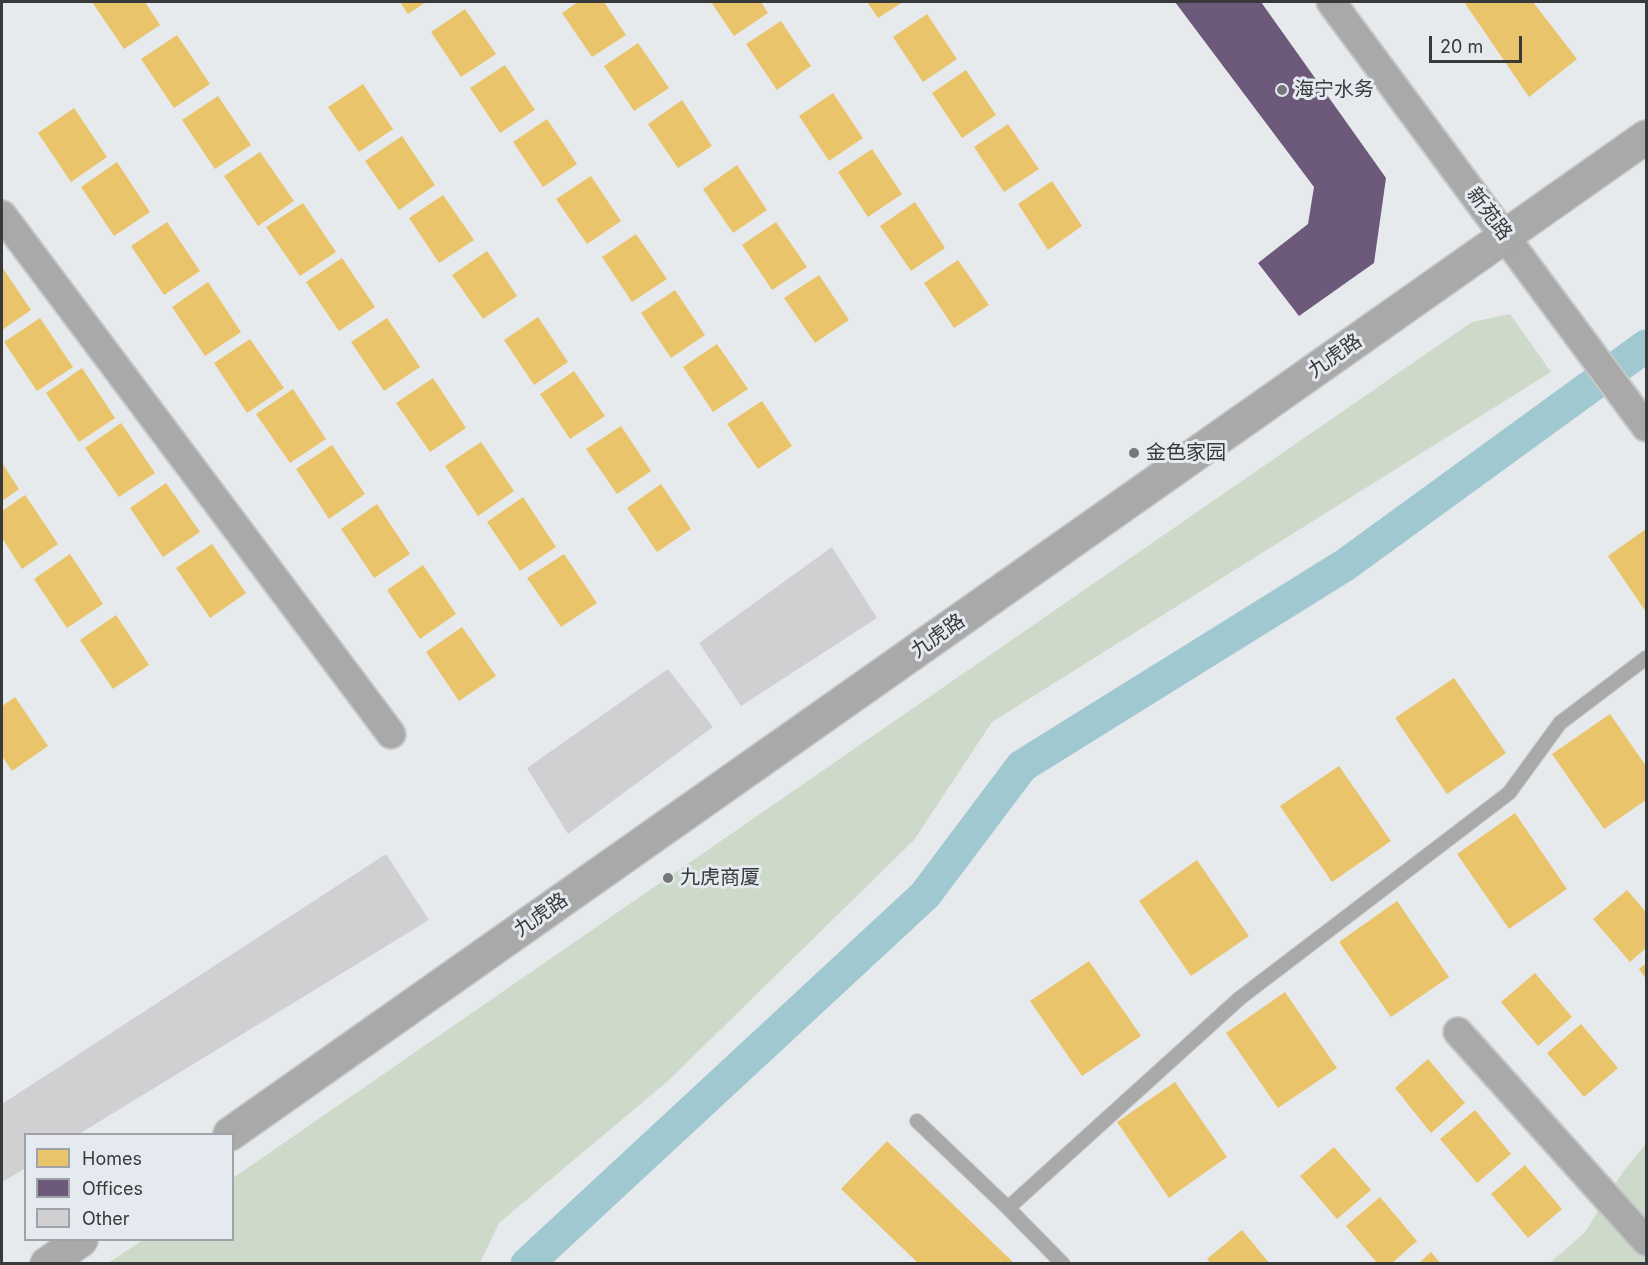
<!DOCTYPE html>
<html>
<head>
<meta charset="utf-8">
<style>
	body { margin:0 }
	#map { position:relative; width:1648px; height:1265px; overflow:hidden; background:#e7eaec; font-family:Inter,sans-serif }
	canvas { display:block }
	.frame { position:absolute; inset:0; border:3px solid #37393b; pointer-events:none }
	.legend { position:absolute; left:24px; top:1133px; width:210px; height:108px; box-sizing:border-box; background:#e4eaef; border:2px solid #9fa3a7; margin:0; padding:8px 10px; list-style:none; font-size:18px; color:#37393b }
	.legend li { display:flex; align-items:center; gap:12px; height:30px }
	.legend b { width:30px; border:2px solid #9fa3a7 }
	.scale { position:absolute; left:1429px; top:36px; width:93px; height:27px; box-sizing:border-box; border:3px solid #37393b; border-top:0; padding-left:8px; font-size:18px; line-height:21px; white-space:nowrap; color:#37393b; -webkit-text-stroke:4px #e4eaef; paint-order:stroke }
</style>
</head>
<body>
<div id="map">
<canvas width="1648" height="1265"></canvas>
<div class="frame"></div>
<ul class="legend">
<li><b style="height:16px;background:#e9c46a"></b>Homes</li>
<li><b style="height:16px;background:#6d597a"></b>Offices</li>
<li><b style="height:16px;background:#d0d0d2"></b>Other</li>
</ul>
<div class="scale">20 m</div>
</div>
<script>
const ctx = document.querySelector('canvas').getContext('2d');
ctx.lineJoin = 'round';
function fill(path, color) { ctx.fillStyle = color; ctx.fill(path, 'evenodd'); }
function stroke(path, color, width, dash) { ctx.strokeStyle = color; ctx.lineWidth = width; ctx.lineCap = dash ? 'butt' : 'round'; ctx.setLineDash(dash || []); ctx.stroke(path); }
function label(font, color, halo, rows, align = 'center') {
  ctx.font = font + ' Inter,"Noto Sans SC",sans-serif'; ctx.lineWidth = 6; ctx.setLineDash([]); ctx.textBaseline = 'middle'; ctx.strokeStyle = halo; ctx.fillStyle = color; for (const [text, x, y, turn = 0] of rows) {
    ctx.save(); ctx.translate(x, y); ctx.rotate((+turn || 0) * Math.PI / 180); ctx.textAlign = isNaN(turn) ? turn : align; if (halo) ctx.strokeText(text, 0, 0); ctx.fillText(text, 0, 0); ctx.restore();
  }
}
const green = new Path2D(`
	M 1510,314 L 1551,372 L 992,722 L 914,840 L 669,1080 L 499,1223 L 480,1263 L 108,1263 L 143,1240 L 232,1240 L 233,1178 L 1472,322 Z
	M 1646,1144 L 1646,1263 L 1549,1264 L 1585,1232 L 1622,1173 Z`);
const homes = new Path2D(`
	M 92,2 L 145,2 L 160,25 L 124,49 Z
	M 400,2 L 426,2 L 408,14 Z
	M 578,2 L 604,2 L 626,35 L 592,57 L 562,13 Z
	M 711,2 L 761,2 L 768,13 L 734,36 Z
	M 867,2 L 903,2 L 878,18 Z
	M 1464,2 L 1533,2 L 1577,59 L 1529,97 Z
	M 465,9 L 496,54 L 461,77 L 431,32 Z
	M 927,14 L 957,59 L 923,82 L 893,37 Z
	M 781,21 L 811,66 L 777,90 L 746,44 Z
	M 177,35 L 210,84 L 174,108 L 141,59 Z
	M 638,43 L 669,88 L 634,111 L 604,66 Z
	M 505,65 L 535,110 L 500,133 L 470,88 Z
	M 966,70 L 996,115 L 962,138 L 932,93 Z
	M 363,84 L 393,129 L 359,152 L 328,107 Z
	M 833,93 L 863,138 L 829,161 L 799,116 Z
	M 218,96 L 251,145 L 215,169 L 182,120 Z
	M 682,100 L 712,146 L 678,168 L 648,124 Z
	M 74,108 L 107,157 L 71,182 L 38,133 Z
	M 547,119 L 577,164 L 543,187 L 513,142 Z
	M 1008,124 L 1039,169 L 1004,192 L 974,147 Z
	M 402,136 L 435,185 L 399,210 L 365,161 Z
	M 872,149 L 902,194 L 868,217 L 838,172 Z
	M 260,152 L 294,201 L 258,226 L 224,176 Z
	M 117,162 L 150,212 L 114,236 L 81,187 Z
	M 737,165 L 767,210 L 733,233 L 703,189 Z
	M 591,176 L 621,221 L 587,244 L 556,199 Z
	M 1052,181 L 1082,226 L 1048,250 L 1018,204 Z
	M 443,195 L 474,240 L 439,263 L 409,218 Z
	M 915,202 L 945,248 L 911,271 L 880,226 Z
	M 303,203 L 336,252 L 300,276 L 266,227 Z
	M 167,222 L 200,271 L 164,295 L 131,246 Z
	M 776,222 L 807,267 L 772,290 L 742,245 Z
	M 636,234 L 667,279 L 632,302 L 602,257 Z
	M 487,251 L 517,296 L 483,319 L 452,275 Z
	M 342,258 L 375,307 L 339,331 L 306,282 Z
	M 958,260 L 989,305 L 954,328 L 924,283 Z
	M 2,267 L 31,310 L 2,330 Z
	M 819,275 L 849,320 L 815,343 L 784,298 Z
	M 208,282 L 241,332 L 205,356 L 172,307 Z
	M 675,290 L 705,335 L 671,358 L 641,313 Z
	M 538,317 L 568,362 L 534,385 L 504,340 Z
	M 40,318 L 73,367 L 37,391 L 4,342 Z
	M 387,318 L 420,367 L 384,391 L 351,342 Z
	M 250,339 L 284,388 L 247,413 L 214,363 Z
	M 717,344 L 748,389 L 713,412 L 683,367 Z
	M 82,368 L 115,418 L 79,442 L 46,393 Z
	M 574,371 L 605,416 L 570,439 L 540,394 Z
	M 433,378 L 466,428 L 430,452 L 396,403 Z
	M 293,389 L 326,439 L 290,463 L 256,414 Z
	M 762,401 L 792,446 L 758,469 L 727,424 Z
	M 121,423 L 155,473 L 119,497 L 85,448 Z
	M 621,426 L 651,471 L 617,494 L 586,449 Z
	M 481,442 L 514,491 L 478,516 L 445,466 Z
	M 332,445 L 365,494 L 329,519 L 296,469 Z
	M 2,463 L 19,489 L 2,501 Z
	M 166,483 L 200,532 L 163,557 L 130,508 Z
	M 661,484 L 691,529 L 657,552 L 627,508 Z
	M 25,495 L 58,544 L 22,569 L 2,538 L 2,511 Z
	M 523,497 L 556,547 L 520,571 L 487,522 Z
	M 377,504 L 410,554 L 374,578 L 341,529 Z
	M 1646,529 L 1646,612 L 1608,556 Z
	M 212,544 L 246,593 L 210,618 L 176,568 Z
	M 70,554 L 103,604 L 67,628 L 34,579 Z
	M 564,554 L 597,603 L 561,627 L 527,578 Z
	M 423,565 L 456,614 L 420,639 L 387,590 Z
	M 116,615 L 149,665 L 113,689 L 80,640 Z
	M 462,627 L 496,676 L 459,701 L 426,652 Z
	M 1454,678 L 1506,753 L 1447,794 L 1395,718 Z
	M 15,697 L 48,746 L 12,771 L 2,756 L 2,706 Z
	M 1610,714 L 1646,766 L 1646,800 L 1604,829 L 1552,754 Z
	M 1339,766 L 1391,841 L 1332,882 L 1280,806 Z
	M 1515,813 L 1567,889 L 1509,929 L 1457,854 Z
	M 1197,860 L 1249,936 L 1191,976 L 1139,901 Z
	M 1627,890 L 1646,912 L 1646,948 L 1630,962 L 1593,919 Z
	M 1397,901 L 1449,977 L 1391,1017 L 1339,942 Z
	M 1089,961 L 1141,1036 L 1082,1076 L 1030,1001 Z
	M 1646,963 L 1646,979 L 1639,969 Z
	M 1535,973 L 1572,1017 L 1538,1046 L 1501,1002 Z
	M 1285,992 L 1337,1068 L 1278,1108 L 1226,1033 Z
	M 1581,1024 L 1618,1068 L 1584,1097 L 1547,1053 Z
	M 1428,1059 L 1465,1103 L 1431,1133 L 1395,1088 Z
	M 1175,1082 L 1227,1157 L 1169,1198 L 1117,1122 Z
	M 1475,1110 L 1511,1154 L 1477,1183 L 1440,1139 Z
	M 887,1141 L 1015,1264 L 919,1264 L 841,1189 Z
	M 1334,1147 L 1371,1190 L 1337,1219 L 1300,1176 Z
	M 1525,1165 L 1562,1209 L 1528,1238 L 1491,1194 Z
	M 1380,1197 L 1417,1241 L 1391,1264 L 1378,1264 L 1346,1226 Z
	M 1242,1230 L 1270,1264 L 1211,1264 L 1207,1259 Z
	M 1431,1252 L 1441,1264 L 1418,1264 Z`);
const offices = new Path2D(`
	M 1175,2 L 1261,2 L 1386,178 L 1374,263 L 1299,316 L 1258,263 L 1308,224 L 1314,187 Z`);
const canal = new Path2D(`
	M 527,1264 L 925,895 L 1022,766 L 1345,565 L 1646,346`);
const building = new Path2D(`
	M 832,547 L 877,618 L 741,706 L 699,643 Z
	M 668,669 L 713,727 L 568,834 L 527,768 Z
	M 386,854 L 429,920 L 79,1134 L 26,1134 L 26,1168 L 2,1182 L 2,1104 Z`);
const service = new Path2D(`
	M 917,1121 L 1008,1208 L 1063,1264
	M 1008,1208 L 1240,998 L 1509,793 L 1560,723 L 1646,658`);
const minor = new Path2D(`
	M 1331,2 L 1646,427
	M 2,215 L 391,734
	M 1458,1032 L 1646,1241`);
const tertiary = new Path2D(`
	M 230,1134 L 1646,137
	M 47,1264 L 81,1240`);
const markers = [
	[1282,90,6,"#757779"],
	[1134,453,6,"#757779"],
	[668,878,6,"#757779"]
];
const poiNames = [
	["海宁水务",1294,90],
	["金色家园",1146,453],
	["九虎商厦",680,878]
];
const streetNames = [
	["新苑路",1489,214,53],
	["九虎路",1335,356,-35],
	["九虎路",938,636,-35],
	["九虎路",541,915,-35]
];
fill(green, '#cedac9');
fill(homes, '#e9c46a');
fill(offices, '#6d597a');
stroke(canal, '#a0c8d1', 33);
fill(building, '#d0d0d2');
stroke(service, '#c5c7c8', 16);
stroke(minor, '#c5c7c8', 32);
stroke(tertiary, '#c5c7c8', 36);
stroke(service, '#a9a9a9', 14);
stroke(minor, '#a9a9a9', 28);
stroke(tertiary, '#a9a9a9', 33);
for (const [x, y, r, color] of markers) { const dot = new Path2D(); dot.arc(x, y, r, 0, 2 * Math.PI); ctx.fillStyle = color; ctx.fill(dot); stroke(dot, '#e4eaef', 2); }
label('20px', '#37393b', '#e4eaef', poiNames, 'left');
label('20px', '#37393b', '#e4eaef', streetNames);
</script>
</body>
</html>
